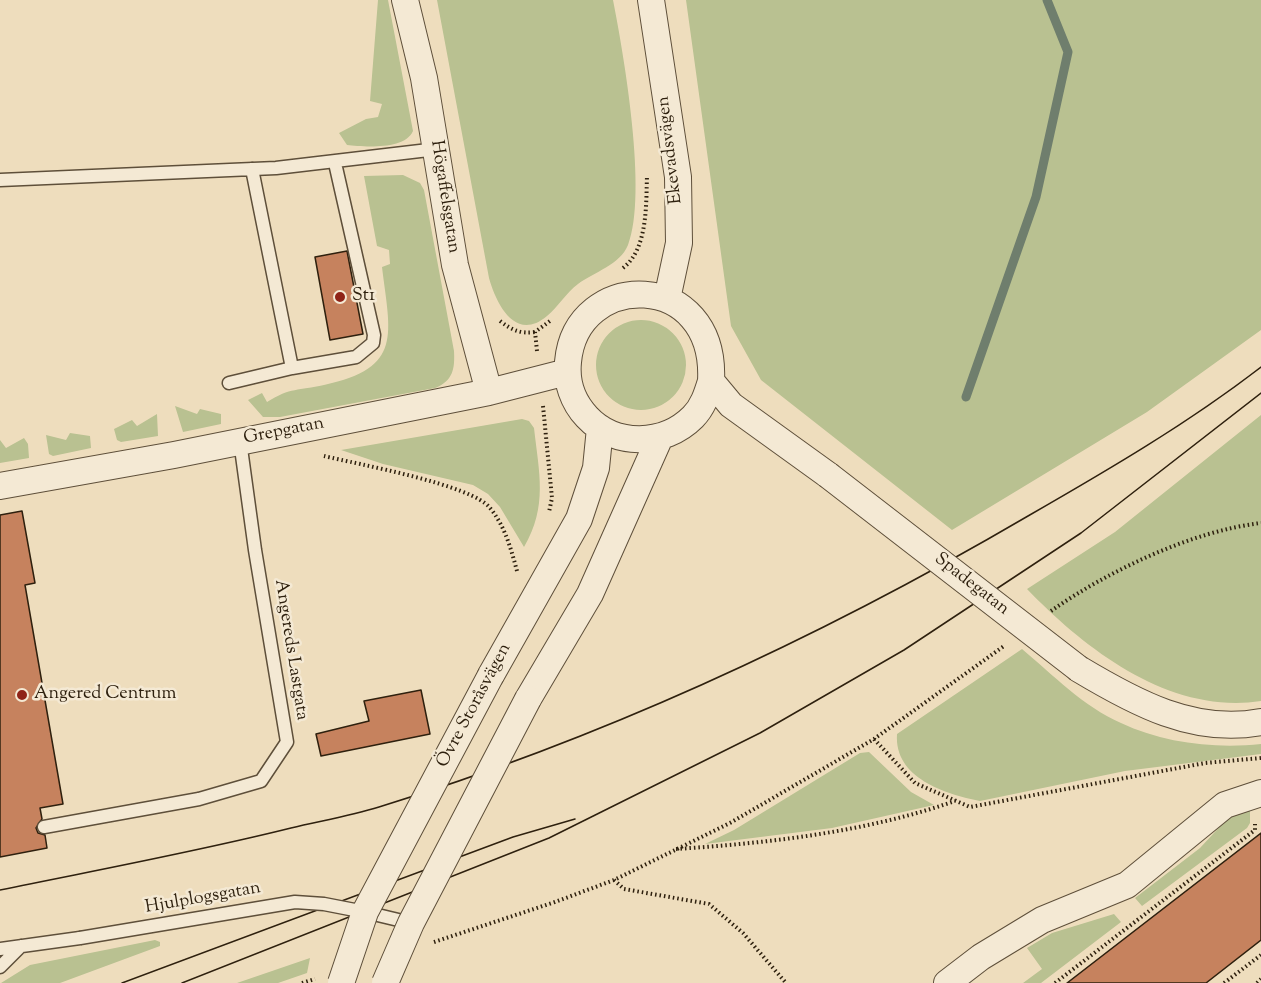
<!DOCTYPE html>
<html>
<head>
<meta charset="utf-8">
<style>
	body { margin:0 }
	canvas { display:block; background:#eeddbd }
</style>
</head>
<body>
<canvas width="1261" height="983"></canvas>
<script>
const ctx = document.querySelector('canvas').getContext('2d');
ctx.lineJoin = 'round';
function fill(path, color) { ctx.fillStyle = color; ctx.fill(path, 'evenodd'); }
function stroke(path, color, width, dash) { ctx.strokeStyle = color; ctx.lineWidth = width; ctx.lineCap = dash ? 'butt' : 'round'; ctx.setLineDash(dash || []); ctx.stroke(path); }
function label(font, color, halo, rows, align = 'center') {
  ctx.font = font + ' "Sorts Mill Goudy",serif'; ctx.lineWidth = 5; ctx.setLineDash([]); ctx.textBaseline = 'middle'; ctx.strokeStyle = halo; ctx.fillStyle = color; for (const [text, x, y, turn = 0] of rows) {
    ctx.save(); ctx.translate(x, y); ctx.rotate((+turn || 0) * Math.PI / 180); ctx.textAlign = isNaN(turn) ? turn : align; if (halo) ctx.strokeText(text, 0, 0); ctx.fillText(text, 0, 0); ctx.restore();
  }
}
const green = new Path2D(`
	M 378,0 L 388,0 L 413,131 C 405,150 364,147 347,145 L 339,133 L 366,119 L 378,117 L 382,104 L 370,101 Z
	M 437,0 L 613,0 C 624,56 648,194 628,245 C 620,265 594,272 578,284 C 566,293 558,307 547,316 C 515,343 496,303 489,278 Z
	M 686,0 L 1261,0 L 1261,330 L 1147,412 L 952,530 L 761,380 L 731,326 Z
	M 403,175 L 420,183 L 424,190 L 454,351 C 455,369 453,381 435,388 L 280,417 L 263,417 L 248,400 L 262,393 L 267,402 C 291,387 298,391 324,385 C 404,368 390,334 382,267 L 390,264 L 389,250 L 377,246 L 364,176 Z
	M596 365a45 45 0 1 1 90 0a45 45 0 1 1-90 0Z
	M 175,406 L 197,414 L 200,409 L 221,414 L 221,424 L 183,432 Z
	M 157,414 L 158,436 L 121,442 L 117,440 L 114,429 L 132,420 L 137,426 Z
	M 1261,415 L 1261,701 C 1170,715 1086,650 1027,589 L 1115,532 Z
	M 522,419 L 529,421 L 534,428 C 539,473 548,506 524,547 L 500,507 L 488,494 L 473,485 L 383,464 L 341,450 Z
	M 70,433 L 90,436 L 91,448 L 53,456 L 49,454 L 46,435 L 66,440 Z
	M 24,438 L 28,444 L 29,458 L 0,463 L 0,440 L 6,448 Z
	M 1022,649 C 1053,675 1084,707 1121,723 C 1163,743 1215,749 1261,744 L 1261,754 L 1125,771 L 980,801 C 945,794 894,778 897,734 Z
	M 869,752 L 911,792 L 934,805 L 832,828 L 705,844 L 734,830 L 860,753 Z
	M 1247,808 L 1250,808 L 1250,823 L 1247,828 L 1142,906 L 1135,898 L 1200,848 L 1227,819 Z
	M 1114,914 L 1121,922 L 1041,983 L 1023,983 L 1042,969 L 1027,948 L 1052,933 Z
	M 155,940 L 160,942 L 160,946 L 60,983 L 1,983 L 30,965 Z
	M 310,958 L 307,973 L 278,983 L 237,983 Z`);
const stream = new Path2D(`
	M 966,397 L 1036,197 L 1068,52 L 1047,0`);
const building = new Path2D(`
	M 347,251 L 363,334 L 330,340 L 315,257 Z
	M 22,511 L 35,583 L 25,585 L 63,804 L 40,808 L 42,819 L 36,828 L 38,833 L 45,835 L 47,848 L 0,857 L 0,515 Z
	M 421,690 L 430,734 L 321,756 L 316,734 L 369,721 L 364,701 Z
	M 1261,833 L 1261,940 L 1206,983 L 1067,983 Z`);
const path = new Path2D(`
	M 623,268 C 648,249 646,204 647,176
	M 500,321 C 512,330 520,334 535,332
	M 537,351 L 535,332 L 550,321
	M 543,406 L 552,498 L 549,512
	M 324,456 C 357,464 473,485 490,508 C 505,526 511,549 517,571
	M 1051,611 C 1108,571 1192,531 1261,523
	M 874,739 L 915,783 L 970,807 L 1205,763 L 1261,758
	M 676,849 C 770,843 866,832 955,801
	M 614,880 L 624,889 L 709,904 L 743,933 L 786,983
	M 434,942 L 555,902 L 614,880 L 730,823 L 874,739 L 1004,646
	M 302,983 L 315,979
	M 1055,983 L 1255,830 L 1255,824
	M 1224,983 L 1261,955
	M 1257,983 L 1261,979`);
const lane = new Path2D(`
	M 252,169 L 292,368 L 356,357 L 373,343 L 374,335 L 335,163
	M 0,180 L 276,168 L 437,149
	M 229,383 L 292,368
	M 44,827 L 199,799 L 261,781 L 287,742 L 255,550 L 240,441
	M 365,912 L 411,923
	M 0,949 L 80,938
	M 0,967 L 21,946`);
const street = new Path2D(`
	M 405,0 L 424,78 L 455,265 L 489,392
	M 651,0 L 678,177 L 679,243 L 667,299
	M 711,381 C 707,394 703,407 693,417 C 664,446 615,447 587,417 C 573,402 566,382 568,362 C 576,269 717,269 711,381 L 731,405 L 828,475
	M 0,486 L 174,455 L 489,392 L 567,372
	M 1079,669 C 1134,702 1194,735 1261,722
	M 491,675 L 579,519 L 596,468 L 600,428
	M 528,699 L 590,594 L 660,437
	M 947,983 L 981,957 L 1042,920 L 1127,885 L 1225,805 L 1261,793`);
const tram = new Path2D(`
	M 0,890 C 97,870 195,852 291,828 C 320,821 350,816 379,807 C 606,737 823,636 1028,516 C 1108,470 1187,424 1261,367
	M 122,983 L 513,837 L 575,819
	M 182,983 L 549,838 L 760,733 L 904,650 L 1081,533 L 1261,393`);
const laneBridge = new Path2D(`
	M 80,938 L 295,902 L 324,904 L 365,912`);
const streetBridge = new Path2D(`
	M 828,475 L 1079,669
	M 341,983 L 365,912 L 491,675
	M 385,983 L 411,923 L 528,699`);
const markers = [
	[340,297,6,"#8f2418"],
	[22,695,6,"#8f2418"]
];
const streetNames = [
	["Ekevadsvägen",671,150,-97],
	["Högaffelsgatan",444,197,81],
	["Grepgatan",284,432,-11],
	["Spadegatan",971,585,38],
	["Angereds Lastgata",290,650,81],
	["Övre Storåsvägen",475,706,-62],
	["Hjulplogsgatan",203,899,-10]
];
const poiNames = [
	["St1",352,297],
	["Angered Centrum",34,695]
];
fill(green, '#b9c191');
stroke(stream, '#6f7e6d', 9);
fill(building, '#c6825e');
stroke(building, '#2e200e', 1.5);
stroke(lane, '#5e4f3a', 15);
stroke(street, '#5e4f3a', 28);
stroke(path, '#2e200e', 4, [1.5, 3]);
stroke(lane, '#f4e9d4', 12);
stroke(street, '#f4e9d4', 26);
stroke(tram, '#2e200e', 1.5);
stroke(laneBridge, '#5e4f3a', 15, []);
stroke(streetBridge, '#5e4f3a', 28, []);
stroke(laneBridge, '#f4e9d4', 12);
stroke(streetBridge, '#f4e9d4', 26);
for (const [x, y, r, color] of markers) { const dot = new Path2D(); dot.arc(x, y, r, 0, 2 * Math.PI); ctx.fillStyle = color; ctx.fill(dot); stroke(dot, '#f4e9d4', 2); }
label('18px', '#2e200e', '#f4e9d4', streetNames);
label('18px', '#2e200e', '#f4e9d4', poiNames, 'left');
</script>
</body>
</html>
